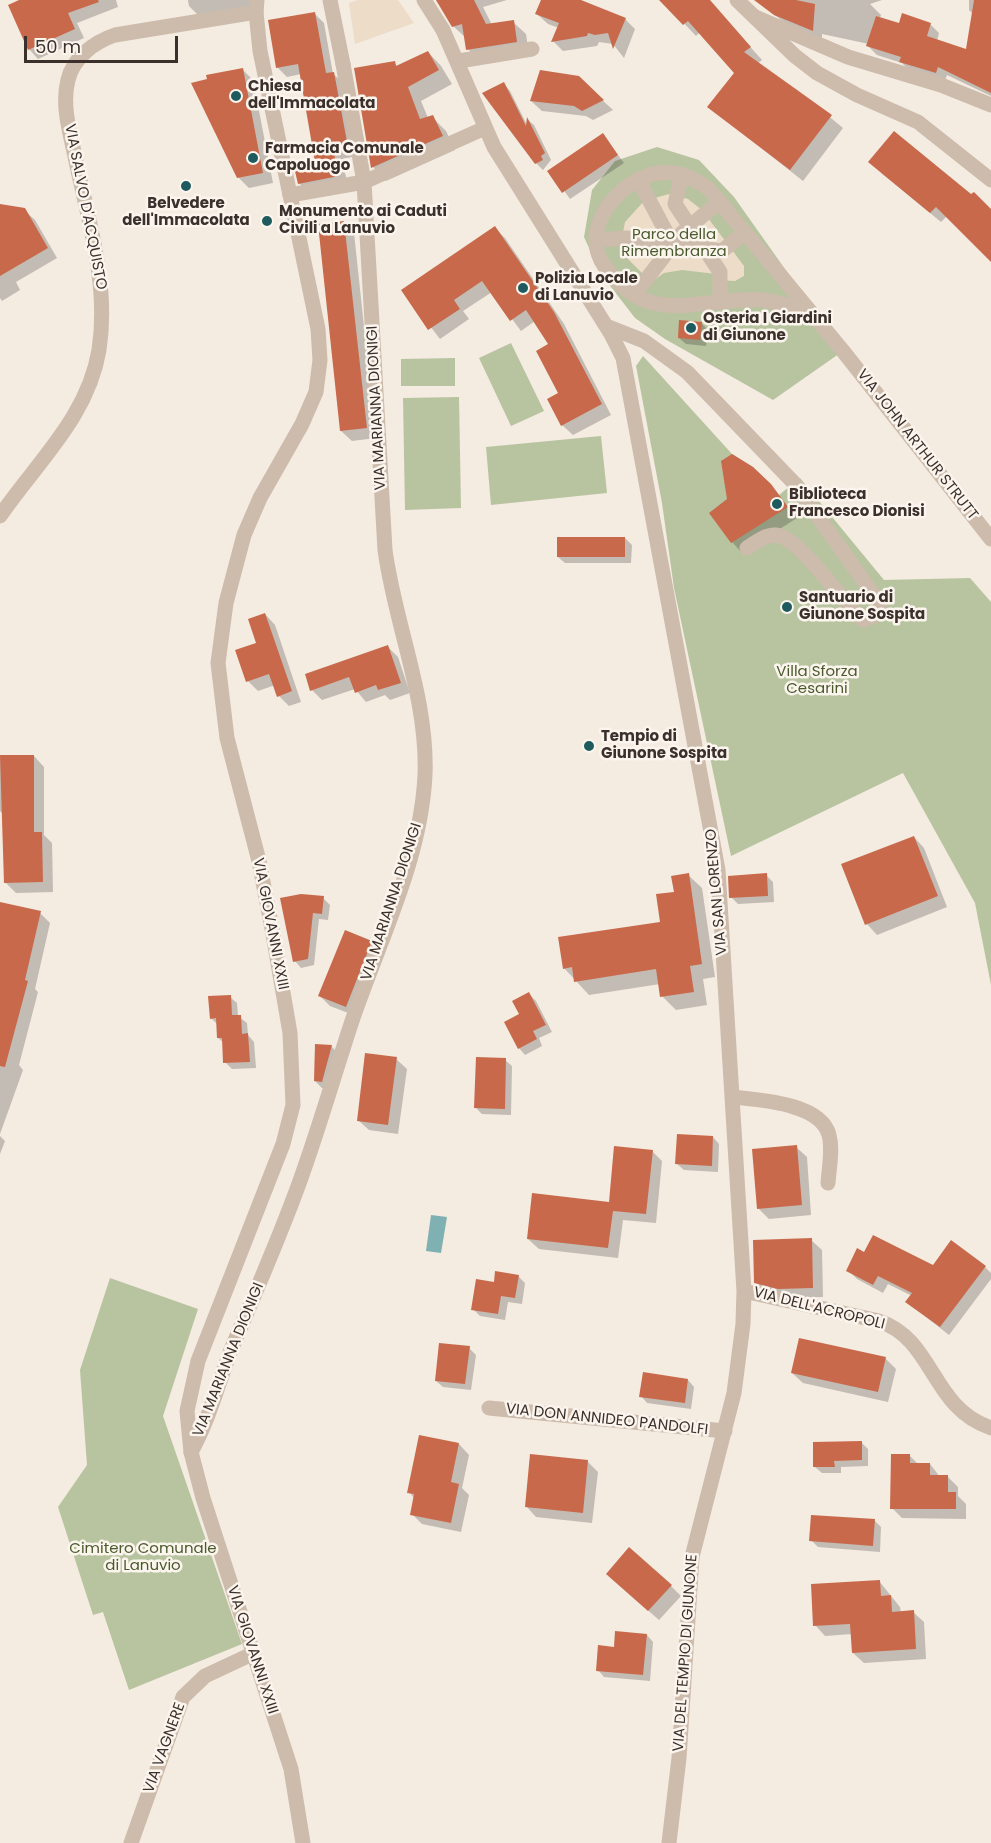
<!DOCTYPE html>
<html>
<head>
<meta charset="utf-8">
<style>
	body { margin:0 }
	#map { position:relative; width:991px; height:1843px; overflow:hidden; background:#f4ebe1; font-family:Poppins,sans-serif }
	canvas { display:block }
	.scale { position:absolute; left:24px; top:36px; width:154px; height:27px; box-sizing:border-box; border:3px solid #3b302b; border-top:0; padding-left:8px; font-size:18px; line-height:21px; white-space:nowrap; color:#3b302b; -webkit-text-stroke:4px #fbf5ee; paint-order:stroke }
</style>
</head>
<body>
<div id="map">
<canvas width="991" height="1843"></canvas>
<div class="scale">50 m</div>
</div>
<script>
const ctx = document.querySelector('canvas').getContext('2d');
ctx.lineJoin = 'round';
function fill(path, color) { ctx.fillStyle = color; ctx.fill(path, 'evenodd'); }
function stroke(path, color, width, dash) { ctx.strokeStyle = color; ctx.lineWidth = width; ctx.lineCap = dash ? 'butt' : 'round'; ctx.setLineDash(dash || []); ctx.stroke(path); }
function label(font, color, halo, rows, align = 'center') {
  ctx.font = font + ' Poppins,sans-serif'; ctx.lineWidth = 5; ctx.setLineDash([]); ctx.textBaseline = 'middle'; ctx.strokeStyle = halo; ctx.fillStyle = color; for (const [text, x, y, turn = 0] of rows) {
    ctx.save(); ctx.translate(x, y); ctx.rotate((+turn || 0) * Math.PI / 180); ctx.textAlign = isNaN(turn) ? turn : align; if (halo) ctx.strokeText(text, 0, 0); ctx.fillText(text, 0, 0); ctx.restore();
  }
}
const green = new Path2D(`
	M 657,147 L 699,160 L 734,197 L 843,351 L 773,400 L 665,339 L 635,318 L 601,274 L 584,237 L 592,190 L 615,161 Z
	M 511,343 L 544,411 L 511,426 L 479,358 Z
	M 643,356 L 732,454 L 753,467 L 779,495 L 800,478 L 884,580 L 970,578 L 991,602 L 991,985 L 975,903 L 903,773 L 731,856 L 674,588 L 662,503 L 636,366 Z
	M 455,358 L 455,386 L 401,386 L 401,359 Z
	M 459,397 L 461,508 L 405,510 L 403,398 Z
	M 601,436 L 607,493 L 491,505 L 486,447 Z
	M 110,1278 L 198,1309 L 163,1416 L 242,1644 L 129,1690 L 103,1612 L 93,1615 L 58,1507 L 87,1465 L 80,1370 Z`);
const plaza = new Path2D(`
	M 358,0 L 398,0 L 414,23 L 355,44 L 349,3 Z
	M 669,194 L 688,199 L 702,210 L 744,266 L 744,276 L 735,281 L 716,280 L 716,274 L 682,270 L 664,273 L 654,280 L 643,274 L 628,259 L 622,238 L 625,222 L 644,201 Z`);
const water = new Path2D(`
	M 431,1215 L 447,1217 L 441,1253 L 426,1251 Z`);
const shadow = new Path2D(`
	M 23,0 L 116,0 L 118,7 L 77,23 L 84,38 L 38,59 L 29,49 Z
	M 188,0 L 258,0 L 259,7 L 203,20 L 189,6 Z
	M 436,0 L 507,0 L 483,7 L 492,25 L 513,22 L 526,34 L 529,54 L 480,62 L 468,49 L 466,38 L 453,26 Z
	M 543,0 L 577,0 L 625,19 L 635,29 L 624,58 L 613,44 L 599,42 L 597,46 L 563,51 L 553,41 L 559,28 L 548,24 L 537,14 Z
	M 662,0 L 708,0 L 762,60 L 757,64 L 797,90 L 843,128 L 803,181 L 709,107 L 736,73 L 700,32 L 696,36 Z
	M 755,0 L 882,0 L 870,4 L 881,15 L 880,18 L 900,25 L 930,24 L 939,33 L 937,41 L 967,51 L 973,14 L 969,10 L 969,0 L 991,0 L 991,96 L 947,75 L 945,81 L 910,71 L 902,63 L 877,55 L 868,46 L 869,44 L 822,34 L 822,39 L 785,23 Z
	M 315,14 L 324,23 L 333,74 L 344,83 L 357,156 L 342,159 L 348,186 L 309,193 L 299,183 L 317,163 L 301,74 L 287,77 L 277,67 Z
	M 428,52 L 441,66 L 452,84 L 421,101 L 428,118 L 432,117 L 446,131 L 455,150 L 386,181 L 373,167 L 355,70 L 394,63 L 398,67 Z
	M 242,69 L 253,80 L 273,183 L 249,188 L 238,177 Z
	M 578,78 L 613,110 L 593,120 L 586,116 L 542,111 L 531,101 Z
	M 504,84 L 510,91 L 527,125 L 528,120 L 534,125 L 551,160 L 543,170 L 536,163 Z
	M 603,135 L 624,163 L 570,199 L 550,171 Z
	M 880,172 L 991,211 L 991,260 L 947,216 L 941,222 Z
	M 0,205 L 24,210 L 35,220 L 57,258 L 16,282 L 20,290 L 2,301 L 0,298 Z
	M 344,223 L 354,233 L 376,438 L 352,441 L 341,431 Z
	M 495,228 L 505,238 L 564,324 L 611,415 L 573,435 L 562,425 L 560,393 L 551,344 L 535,321 L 521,331 L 492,292 L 463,311 L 469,319 L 440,339 L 403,291 Z
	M 701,323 L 708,330 L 706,346 L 686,344 L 679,338 Z
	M 770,485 L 797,518 L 742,553 L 732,542 Z
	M 625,538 L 632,545 L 631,563 L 565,563 L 558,557 Z
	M 265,614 L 275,625 L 301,702 L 289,706 L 279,696 L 275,685 L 258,691 L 248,681 Z
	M 388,647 L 398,657 L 410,693 L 390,700 L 385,695 L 366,702 L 355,689 L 322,700 L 312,690 Z
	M 0,756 L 34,756 L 44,767 L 44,835 L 52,843 L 53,892 L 16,893 L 5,882 L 4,815 L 0,811 Z
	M 914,837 L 924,848 L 947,907 L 877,935 L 867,924 Z
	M 688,875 L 702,888 L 715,977 L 703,979 L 707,1005 L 676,1010 L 662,996 L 660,984 L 589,995 L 564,968 L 662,923 Z
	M 766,875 L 773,882 L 774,902 L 738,904 L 731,897 Z
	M 323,898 L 330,905 L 328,920 L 319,919 L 314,965 L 301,968 L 295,961 L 282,899 Z
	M 0,907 L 40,913 L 50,923 L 35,989 L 38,992 L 19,1065 L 23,1070 L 0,1134 Z
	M 371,942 L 381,952 L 356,1016 L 330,1006 L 320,996 Z
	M 529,994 L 536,1001 L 552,1032 L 539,1038 L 542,1046 L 525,1055 L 519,1048 L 521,1015 Z
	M 230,997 L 237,1003 L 238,1016 L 247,1023 L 248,1035 L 254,1042 L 256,1068 L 232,1069 L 225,1062 L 224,1043 L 218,1038 L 218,1025 L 211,1018 Z
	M 331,1046 L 338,1053 L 329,1088 L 322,1088 L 315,1081 Z
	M 396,1059 L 407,1069 L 398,1134 L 369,1130 L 358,1120 Z
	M 505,1060 L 512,1066 L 511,1115 L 482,1114 L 476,1108 Z
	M 0,1136 L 5,1141 L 0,1154 Z
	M 713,1137 L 719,1144 L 718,1172 L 684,1170 L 677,1164 Z
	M 796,1147 L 807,1157 L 811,1215 L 769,1219 L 759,1209 Z
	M 652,1151 L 662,1161 L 656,1223 L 623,1220 L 618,1258 L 539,1249 L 528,1239 L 610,1204 Z
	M 811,1240 L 822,1250 L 823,1297 L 790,1298 L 766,1293 L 755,1283 Z
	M 865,1254 L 933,1267 L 985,1267 L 991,1273 L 991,1279 L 949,1335 L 907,1302 L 912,1296 L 888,1284 L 883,1293 L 857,1279 L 848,1270 Z
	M 518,1276 L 525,1283 L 522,1304 L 508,1302 L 505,1320 L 480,1316 L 473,1309 L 495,1283 Z
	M 469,1348 L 476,1355 L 471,1390 L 443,1387 L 436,1381 Z
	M 885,1358 L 896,1369 L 888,1402 L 803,1383 L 792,1373 Z
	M 688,1380 L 694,1387 L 691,1409 L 647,1403 L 641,1396 Z
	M 420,1437 L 459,1444 L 469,1455 L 462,1488 L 469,1495 L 461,1532 L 422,1524 L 412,1514 L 415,1499 L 409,1492 Z
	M 861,1442 L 868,1449 L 868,1466 L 841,1467 L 841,1473 L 822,1473 L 815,1467 Z
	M 910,1456 L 918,1464 L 930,1464 L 940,1477 L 948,1477 L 958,1487 L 958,1496 L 966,1504 L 966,1519 L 902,1518 L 892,1508 Z
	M 588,1462 L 598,1472 L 592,1523 L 536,1517 L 526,1506 Z
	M 875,1521 L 881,1527 L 880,1552 L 818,1547 L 811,1540 Z
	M 879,1581 L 900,1607 L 901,1613 L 913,1612 L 924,1622 L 926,1659 L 864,1663 L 853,1653 L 852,1634 L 825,1636 L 815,1625 Z
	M 618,1584 L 671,1586 L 681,1596 L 659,1620 Z
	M 647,1635 L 653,1642 L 650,1681 L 604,1677 L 598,1670 L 615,1649 Z`);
const building = new Path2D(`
	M 19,0 L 98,0 L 99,2 L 68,13 L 75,29 L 28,50 L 8,5 Z
	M 436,0 L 474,0 L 486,24 L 514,20 L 517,42 L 466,50 L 462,24 L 452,27 Z
	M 541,0 L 581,0 L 626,18 L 613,49 L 608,33 L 595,35 L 588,33 L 587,36 L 551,42 L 559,23 L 535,14 Z
	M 659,0 L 710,0 L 751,47 L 744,52 L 832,115 L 790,170 L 707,107 L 734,73 L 688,21 L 683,25 Z
	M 754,0 L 796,0 L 815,4 L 813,31 L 774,15 Z
	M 974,0 L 991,0 L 991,93 L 938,67 L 936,73 L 899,62 L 901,57 L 866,46 L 876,16 L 899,23 L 902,13 L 931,23 L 927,36 L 966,49 Z
	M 315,12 L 326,73 L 334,72 L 348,147 L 333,149 L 339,176 L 298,184 L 294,167 L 315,162 L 298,64 L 276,68 L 268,20 Z
	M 428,51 L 439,70 L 408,87 L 420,119 L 433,115 L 443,136 L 371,168 L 354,68 L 395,61 L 396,66 Z
	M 243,68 L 263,173 L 237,178 L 191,83 L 207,79 L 206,75 Z
	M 540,70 L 579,76 L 604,100 L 582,111 L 574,106 L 530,101 Z
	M 504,82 L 526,126 L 527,117 L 545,153 L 541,156 L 543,160 L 535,164 L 482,93 Z
	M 894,131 L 971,194 L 974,192 L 991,209 L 991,262 L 936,207 L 930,213 L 868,162 Z
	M 603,133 L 618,155 L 562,193 L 547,171 Z
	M 0,204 L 25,208 L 48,248 L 0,276 Z
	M 344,221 L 367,428 L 340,431 L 318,224 Z
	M 495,226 L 554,312 L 602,404 L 561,426 L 547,399 L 558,393 L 536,351 L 548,344 L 526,310 L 510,321 L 482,281 L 454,300 L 460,309 L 428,330 L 401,290 Z
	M 679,320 L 702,322 L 700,340 L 678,338 Z
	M 732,454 L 753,467 L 771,484 L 788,507 L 731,543 L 709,513 L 727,499 L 721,461 Z
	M 557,537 L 625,537 L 625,557 L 557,557 Z
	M 265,613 L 292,691 L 277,697 L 269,674 L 246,682 L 235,650 L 256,643 L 248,619 Z
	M 388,645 L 401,683 L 378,690 L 376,685 L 355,693 L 349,677 L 310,691 L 305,674 Z
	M 0,755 L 34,755 L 34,832 L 42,832 L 43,882 L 4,883 Z
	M 914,836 L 938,896 L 865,925 L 841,864 Z
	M 689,873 L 702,964 L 690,966 L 694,992 L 660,997 L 656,969 L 574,982 L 572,967 L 563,969 L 558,937 L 660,922 L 656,894 L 674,892 L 671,876 Z
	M 767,873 L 768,896 L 729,898 L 728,876 Z
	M 301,894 L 324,896 L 322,914 L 313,913 L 308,959 L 293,962 L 280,898 Z
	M 0,902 L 41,911 L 25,980 L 28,981 L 5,1067 L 0,1066 Z
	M 345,930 L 372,941 L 346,1007 L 318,996 Z
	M 529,992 L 546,1025 L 533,1031 L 537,1039 L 518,1049 L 504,1022 L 519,1014 L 512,1001 Z
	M 231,995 L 232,1015 L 241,1015 L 242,1034 L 248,1033 L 250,1062 L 223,1063 L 222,1038 L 217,1038 L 216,1018 L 210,1019 L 208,996 Z
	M 315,1044 L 332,1045 L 322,1082 L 314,1081 Z
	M 365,1053 L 397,1057 L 388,1125 L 357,1121 Z
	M 476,1057 L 506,1058 L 505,1109 L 474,1108 Z
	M 677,1134 L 713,1136 L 712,1166 L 675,1164 Z
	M 797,1145 L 802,1205 L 757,1209 L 752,1149 Z
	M 614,1146 L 653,1150 L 646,1214 L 613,1211 L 608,1248 L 527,1239 L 532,1193 L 609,1202 Z
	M 873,1235 L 933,1265 L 951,1240 L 986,1266 L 940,1327 L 905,1302 L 912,1293 L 878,1276 L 873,1285 L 846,1271 L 857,1248 L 864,1252 Z
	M 812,1238 L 813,1288 L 778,1289 L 754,1283 L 753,1240 Z
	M 495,1271 L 519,1275 L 515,1298 L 501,1296 L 498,1314 L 471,1310 L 476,1279 L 494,1282 Z
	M 799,1338 L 886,1357 L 878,1392 L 791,1373 Z
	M 439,1343 L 470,1346 L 465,1384 L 435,1381 Z
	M 643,1372 L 688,1379 L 685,1403 L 639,1397 Z
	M 419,1435 L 459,1443 L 451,1482 L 459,1484 L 451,1523 L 410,1515 L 414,1494 L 407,1493 Z
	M 862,1441 L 862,1460 L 834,1461 L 835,1467 L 813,1467 L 813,1442 Z
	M 530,1454 L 588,1460 L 583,1513 L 525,1507 Z
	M 891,1454 L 910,1454 L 910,1463 L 930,1463 L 930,1475 L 948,1475 L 948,1492 L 956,1492 L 956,1509 L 890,1509 Z
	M 811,1515 L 875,1519 L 873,1546 L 809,1541 Z
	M 629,1547 L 672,1585 L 648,1611 L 606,1574 Z
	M 880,1580 L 881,1596 L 891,1595 L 892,1612 L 914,1610 L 916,1649 L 852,1653 L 850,1624 L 813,1626 L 811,1584 Z
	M 615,1631 L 647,1634 L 643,1675 L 596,1671 L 598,1645 L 614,1647 Z`);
const pedestrian = new Path2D(`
	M 330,0 L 343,64
	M 424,0 L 443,30
	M 682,174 L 675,204 L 720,272 L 720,303
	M 638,179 L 673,245
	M 597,240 L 627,238 L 722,251 L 745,232
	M 635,294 L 682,233 L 720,201
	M 810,312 C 794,308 777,301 761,300 C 700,296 651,330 605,267 C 577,229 620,178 659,173 C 678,170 694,178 709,189 L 843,351 L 991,539`);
const minor = new Path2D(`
	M 755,17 L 848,57 L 941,85 L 991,105
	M 443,30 L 494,147 L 611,334 L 623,358 L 718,870 L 744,1291 L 743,1324 L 734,1393 L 692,1557 L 679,1758 L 669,1843
	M 459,61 L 532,49
	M 290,195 L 364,182 L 485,128
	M 606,326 L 644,341 L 687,372 L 794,483 L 878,601 L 880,609 L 876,615 L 863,620 C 842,603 800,537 776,535 C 766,534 756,542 747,548
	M 0,516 C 37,462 88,417 99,350 C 109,286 89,223 76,161 C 71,136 61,106 68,80 C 73,58 94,42 115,35 L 256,12
	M 733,1097 C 759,1100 821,1103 829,1135 C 833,1149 829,1168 828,1183
	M 744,1291 L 879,1321 C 935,1340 930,1407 991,1428
	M 489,1408 L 725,1431
	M 191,1452 C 209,1420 218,1384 231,1350 C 255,1293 280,1237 301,1178 C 319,1128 334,1076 351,1024 C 378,943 421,861 425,775 C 428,698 395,625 385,550 L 364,182 L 343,64
	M 131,1843 L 183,1697 L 205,1676 L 252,1654`);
const tertiary = new Path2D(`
	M 257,0 L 256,12 L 260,51 L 318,329 L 320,360 L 316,392 L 302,424 L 260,498 L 244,535 L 226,603 L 218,663 L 227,738 L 259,861 L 273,934 L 290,1033 L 293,1105 L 283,1144 L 198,1361 L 187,1411 L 191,1452 L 203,1498 L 291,1769 L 303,1843
	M 737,0 L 795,56 L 817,73 L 857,95 L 918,122 L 991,180`);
const markers = [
	[236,96,6,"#1f5a5e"],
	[253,158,6,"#1f5a5e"],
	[186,186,6,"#1f5a5e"],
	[267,221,6,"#1f5a5e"],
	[523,288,6,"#1f5a5e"],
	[691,328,6,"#1f5a5e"],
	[777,504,6,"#1f5a5e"],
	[787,607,6,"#1f5a5e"],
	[589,746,6,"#1f5a5e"]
];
const poiNames = [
	["Chiesa",248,87],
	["dell'Immacolata",248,104],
	["Farmacia Comunale",265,149],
	["Capoluogo",265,166],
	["Belvedere",186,204,"center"],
	["dell'Immacolata",186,221,"center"],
	["Monumento ai Caduti",279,212],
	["Civili a Lanuvio",279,229],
	["Polizia Locale",535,279],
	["di Lanuvio",535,296],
	["Osteria I Giardini",703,319],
	["di Giunone",703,336],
	["Biblioteca",789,495],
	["Francesco Dionisi",789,512],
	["Santuario di",799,598],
	["Giunone Sospita",799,615],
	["Tempio di",601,737],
	["Giunone Sospita",601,754]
];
const streetNames = [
	["VIA SALVO D'ACQUISTO",85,207,79],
	["VIA MARIANNA DIONIGI",377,408,-93],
	["VIA JOHN ARTHUR STRUTT",917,445,52],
	["VIA SAN LORENZO",717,892,-95],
	["VIA MARIANNA DIONIGI",392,902,-72],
	["VIA GIOVANNI XXIII",270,924,79],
	["VIA DELL'ACROPOLI",819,1309,14],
	["VIA MARIANNA DIONIGI",229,1360,-68],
	["VIA DON ANNIDEO PANDOLFI",607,1420,6],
	["VIA GIOVANNI XXIII",252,1650,72],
	["VIA DEL TEMPIO DI GIUNONE",686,1653,-86],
	["VIA VAGNERE",165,1748,-70]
];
const parkNames = [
	["Parco della",674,235],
	["Rimembranza",674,252],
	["Villa Sforza",817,672],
	["Cesarini",817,689],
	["Cimitero Comunale",143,1549],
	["di Lanuvio",143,1566]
];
fill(green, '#b8c4a0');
fill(plaza, '#ecdcc8');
fill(water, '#7fb0b2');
fill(shadow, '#0003');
fill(building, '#c8694b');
stroke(pedestrian, '#cdbbac', 15);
stroke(minor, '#cdbbac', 15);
stroke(tertiary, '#cdbbac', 15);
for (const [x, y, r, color] of markers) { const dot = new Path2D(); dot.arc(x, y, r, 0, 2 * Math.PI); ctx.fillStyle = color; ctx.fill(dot); stroke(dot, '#fbf5ee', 2); }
label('bold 15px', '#3b302b', '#fbf5ee', poiNames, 'left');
label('15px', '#3b302b', '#fbf5ee', streetNames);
label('15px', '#4a5a2e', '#fbf5ee', parkNames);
</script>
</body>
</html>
